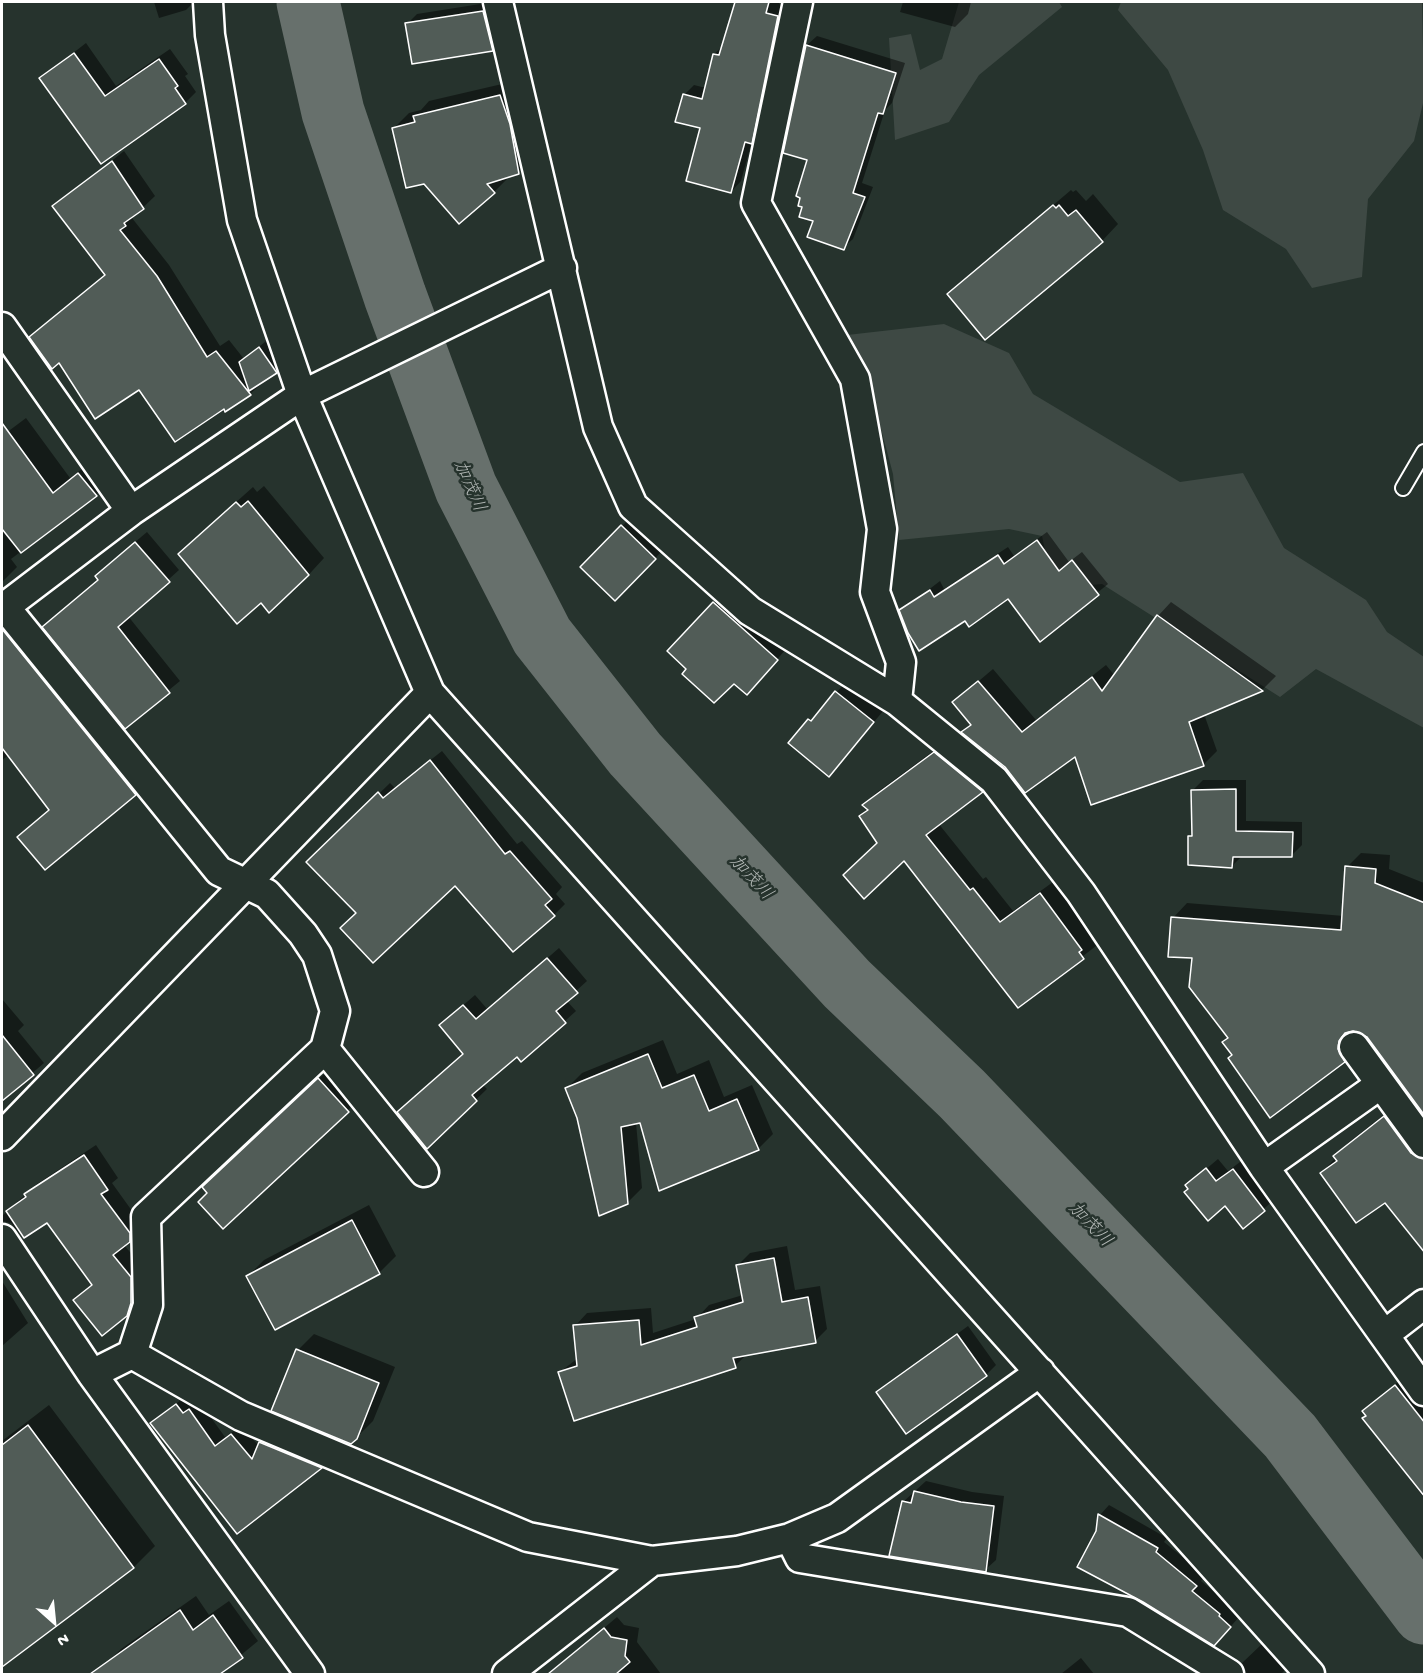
<!DOCTYPE html>
<html>
<head>
<meta charset="utf-8">
<style>
	body { margin:0 }
	#map { position:relative; width:1426px; height:1676px; overflow:hidden; background:#26332d; font-family:"Gochi Hand",sans-serif }
	canvas { display:block }
	.frame { position:absolute; inset:0; border:3px solid #fff; pointer-events:none }
	.north { position:absolute; left:24px; top:1592px; width:60px; height:60px; -webkit-text-stroke:4px #26332d; paint-order:stroke; rotate:153deg; font-size:16px; font-weight:700; line-height:24px; text-align:center; color:#fff }
	.north::after { content:''; display:block; margin:auto; width:21px; height:27px; background:#fff; clip-path:polygon(50% 0,100% 100%,50% 72%,0 100%) }
</style>
</head>
<body>
<div id="map">
<canvas width="1426" height="1676"></canvas>
<div class="frame"></div>
<div class="north">N</div>
</div>
<script>
const ctx = document.querySelector('canvas').getContext('2d');
ctx.lineJoin = 'round';
function fill(path, color) { ctx.fillStyle = color; ctx.fill(path, 'evenodd'); }
function stroke(path, color, width, dash) { ctx.strokeStyle = color; ctx.lineWidth = width; ctx.lineCap = dash ? 'butt' : 'round'; ctx.setLineDash(dash || []); ctx.stroke(path); }
function label(font, color, halo, rows, align = 'center') {
  ctx.font = font + ' "Gochi Hand","Klee One",sans-serif'; ctx.lineWidth = 5; ctx.setLineDash([]); ctx.textBaseline = 'middle'; ctx.strokeStyle = halo; ctx.fillStyle = color; for (const [text, x, y, turn = 0] of rows) {
    ctx.save(); ctx.translate(x, y); ctx.rotate((+turn || 0) * Math.PI / 180); ctx.textAlign = isNaN(turn) ? turn : align; if (halo) ctx.strokeText(text, 0, 0); ctx.fillText(text, 0, 0); ctx.restore();
  }
}
const green = new Path2D(`
	M 959,2 L 1059,2 L 1062,7 L 979,75 L 949,122 L 895,140 L 889,38 L 911,34 L 920,70 L 942,59 Z
	M 1121,2 L 1422,2 L 1424,99 L 1414,141 L 1368,199 L 1362,277 L 1312,288 L 1286,249 L 1223,210 L 1203,150 L 1168,70 L 1118,10 Z
	M 944,324 L 1009,353 L 1033,394 L 1180,482 L 1243,473 L 1284,548 L 1366,600 L 1387,632 L 1424,657 L 1424,728 L 1316,669 L 1280,697 L 1102,584 L 1053,589 L 1042,536 L 1009,529 L 899,540 L 893,474 L 875,406 L 847,335 Z`);
const shadow = new Path2D(`
	M 154,2 L 194,2 L 186,10 L 159,18 Z
	M 493,2 L 501,40 L 492,49 L 407,24 L 417,14 Z
	M 737,2 L 780,2 L 779,4 L 788,6 L 761,132 L 752,141 L 741,181 L 731,192 L 684,95 L 694,85 L 706,88 L 714,54 L 724,45 Z
	M 903,2 L 971,2 L 968,14 L 955,27 L 900,12 Z
	M 817,36 L 905,63 L 892,103 L 885,110 L 862,183 L 873,187 L 853,239 L 843,248 L 815,220 L 809,159 L 785,152 L 807,45 Z
	M 86,43 L 116,86 L 170,49 L 188,74 L 185,76 L 196,92 L 185,103 L 101,162 L 41,78 Z
	M 515,81 L 533,157 L 518,172 L 507,176 L 508,178 L 494,192 L 394,128 L 409,113 L 421,110 L 429,101 Z
	M 124,151 L 155,196 L 132,218 L 169,265 L 220,346 L 229,340 L 244,359 L 271,337 L 287,361 L 250,394 L 224,407 L 139,388 L 60,361 L 31,337 L 106,274 L 54,207 Z
	M 1071,190 L 1073,192 L 1076,190 L 1086,201 L 1093,194 L 1118,224 L 1102,241 L 949,294 Z
	M 26,418 L 70,478 L 96,458 L 112,478 L 96,495 L 11,559 L 17,567 L 2,582 L 2,436 Z
	M 264,486 L 324,558 L 302,582 L 269,610 L 196,538 L 253,487 L 257,492 Z
	M 633,515 L 666,547 L 615,599 L 582,567 Z
	M 147,532 L 179,570 L 128,616 L 180,681 L 125,726 L 99,579 L 108,565 Z
	M 1047,532 L 1069,562 L 1082,552 L 1108,584 L 1040,640 L 1009,597 L 966,619 L 901,611 L 940,581 L 944,589 L 1008,547 L 1014,556 Z
	M 2,587 L 2,594 L 152,778 L 45,868 L 19,837 L 50,808 L 9,755 L 2,760 Z
	M 724,593 L 786,649 L 756,684 L 734,682 L 688,669 L 669,651 Z
	M 1171,602 L 1276,676 L 1263,689 L 1204,714 L 1217,751 L 1203,765 L 1076,755 L 1006,766 L 964,732 L 972,724 L 954,702 L 993,669 L 1036,720 L 1106,665 L 1115,676 L 1158,616 Z
	M 847,681 L 884,710 L 829,775 L 790,743 Z
	M 947,741 L 994,779 L 938,823 L 983,879 L 986,877 L 1013,911 L 1053,882 L 1093,937 L 1091,939 L 1096,946 L 1018,1006 L 904,859 L 879,843 L 861,816 L 868,809 L 864,805 L 876,793 Z
	M 442,751 L 517,844 L 522,841 L 562,887 L 556,894 L 565,904 L 554,915 L 455,884 L 358,912 L 309,862 L 390,783 L 395,788 Z
	M 1203,780 L 1246,780 L 1246,821 L 1302,822 L 1302,845 L 1292,855 L 1242,856 L 1231,867 L 1190,836 L 1194,832 L 1193,790 Z
	M 1361,853 L 1390,855 L 1389,869 L 1424,883 L 1424,1113 L 1368,1036 L 1353,1029 L 1351,1033 L 1358,1047 L 1344,1061 L 1234,1055 L 1230,1037 L 1194,957 L 1173,918 L 1187,903 L 1344,916 L 1347,867 Z
	M 559,948 L 587,981 L 566,1000 L 576,1011 L 522,1060 L 517,1055 L 482,1084 L 487,1089 L 427,1147 L 464,1053 L 452,1015 L 475,995 L 488,1010 Z
	M 2,999 L 24,1025 L 18,1031 L 44,1063 L 2,1099 Z
	M 663,1040 L 677,1074 L 709,1060 L 724,1097 L 752,1085 L 773,1134 L 758,1149 L 636,1123 L 642,1188 L 627,1203 L 579,1118 L 567,1088 L 582,1073 Z
	M 336,1063 L 365,1094 L 223,1227 L 209,1193 L 220,1171 Z
	M 1399,1103 L 1424,1136 L 1424,1250 L 1385,1200 L 1322,1173 L 1349,1142 Z
	M 96,1145 L 118,1178 L 112,1183 L 140,1222 L 140,1230 L 124,1245 L 141,1265 L 138,1303 L 126,1315 L 75,1301 L 93,1284 L 48,1221 L 22,1237 L 11,1223 L 2,1221 L 2,1216 L 37,1184 Z
	M 1218,1159 L 1228,1171 L 1244,1159 L 1275,1199 L 1243,1227 L 1225,1204 L 1187,1185 Z
	M 369,1205 L 396,1256 L 379,1273 L 248,1276 L 264,1260 Z
	M 787,1246 L 795,1290 L 820,1286 L 827,1329 L 815,1341 L 748,1353 L 735,1366 L 560,1372 L 578,1358 L 575,1326 L 587,1313 L 651,1308 L 653,1333 L 696,1319 L 709,1305 L 743,1295 L 738,1265 L 750,1253 Z
	M 2,1281 L 28,1323 L 2,1346 Z
	M 968,1326 L 996,1365 L 986,1375 L 878,1392 Z
	M 314,1334 L 395,1367 L 373,1421 L 356,1438 L 298,1350 Z
	M 1406,1375 L 1424,1399 L 1424,1498 L 1364,1418 L 1367,1415 L 1364,1411 Z
	M 187,1395 L 199,1401 L 225,1437 L 241,1426 L 259,1446 L 270,1433 L 330,1458 L 237,1532 L 152,1423 Z
	M 49,1405 L 155,1546 L 134,1567 L 2,1665 L 2,1441 Z
	M 926,1481 L 972,1492 L 1004,1496 L 996,1560 L 985,1570 L 903,1502 Z
	M 1109,1505 L 1167,1538 L 1164,1542 L 1205,1575 L 1201,1581 L 1229,1604 L 1227,1606 L 1239,1617 L 1224,1634 L 1098,1532 L 1100,1515 Z
	M 196,1596 L 209,1615 L 229,1601 L 258,1641 L 218,1674 L 113,1674 L 105,1665 L 121,1649 Z
	M 617,1617 L 624,1625 L 639,1628 L 637,1642 L 661,1674 L 550,1674 Z
	M 1263,1643 L 1289,1666 L 1281,1674 L 1247,1674 L 1242,1663 Z
	M 1081,1658 L 1094,1674 L 1061,1674 Z`);
const river = new Path2D(`
	M 308,2 L 333,112 L 395,296 L 466,488 L 542,636 L 635,754 L 847,984 L 962,1094 L 1290,1436 L 1424,1613`);
const building = new Path2D(`
	M 735,2 L 769,2 L 766,13 L 778,16 L 752,144 L 745,142 L 731,193 L 686,181 L 700,128 L 675,122 L 683,94 L 702,99 L 713,54 L 719,55 Z
	M 483,11 L 493,51 L 412,64 L 405,23 Z
	M 806,45 L 896,73 L 883,114 L 878,113 L 853,193 L 865,197 L 844,250 L 807,237 L 813,221 L 799,217 L 802,207 L 798,206 L 800,198 L 796,196 L 807,160 L 783,153 Z
	M 74,53 L 105,96 L 159,59 L 178,86 L 175,88 L 186,104 L 101,164 L 39,78 Z
	M 500,95 L 510,124 L 519,174 L 487,184 L 495,193 L 459,224 L 424,184 L 406,188 L 392,128 L 415,122 L 413,116 Z
	M 112,161 L 144,209 L 124,223 L 126,226 L 120,230 L 157,276 L 207,357 L 216,351 L 251,395 L 225,412 L 224,409 L 175,442 L 139,390 L 95,419 L 59,363 L 52,369 L 29,337 L 105,275 L 52,206 Z
	M 1053,205 L 1056,208 L 1059,205 L 1068,216 L 1076,210 L 1103,242 L 985,340 L 947,294 Z
	M 259,347 L 277,373 L 249,391 L 239,362 Z
	M 2,423 L 53,493 L 78,473 L 97,496 L 21,553 L 2,529 Z
	M 248,501 L 309,575 L 269,613 L 261,603 L 237,624 L 178,554 L 236,502 L 241,507 Z
	M 621,525 L 656,559 L 615,601 L 580,567 Z
	M 1037,540 L 1059,571 L 1072,560 L 1099,595 L 1040,642 L 1008,599 L 969,627 L 965,621 L 919,651 L 908,633 L 899,610 L 930,590 L 934,597 L 998,555 L 1004,564 Z
	M 135,542 L 170,582 L 118,627 L 170,693 L 125,729 L 42,627 L 98,580 L 95,576 Z
	M 713,602 L 778,660 L 747,695 L 734,684 L 714,703 L 682,674 L 686,669 L 667,651 Z
	M 1157,615 L 1263,691 L 1189,722 L 1204,766 L 1091,805 L 1075,757 L 1025,793 L 1005,767 L 961,732 L 971,725 L 952,702 L 978,681 L 1022,732 L 1092,677 L 1102,691 Z
	M 2,629 L 136,795 L 45,870 L 17,837 L 49,810 L 2,748 Z
	M 835,691 L 874,722 L 829,777 L 788,743 L 808,719 L 811,721 Z
	M 934,752 L 983,792 L 926,835 L 970,890 L 973,888 L 1000,922 L 1040,893 L 1082,950 L 1079,952 L 1084,959 L 1018,1008 L 904,861 L 864,899 L 843,875 L 877,843 L 859,816 L 868,810 L 862,805 Z
	M 430,760 L 505,854 L 510,851 L 552,899 L 545,905 L 555,916 L 513,952 L 455,886 L 373,963 L 340,928 L 356,913 L 306,862 L 378,792 L 383,798 Z
	M 1236,789 L 1236,831 L 1293,832 L 1292,857 L 1233,857 L 1232,868 L 1188,865 L 1188,836 L 1192,836 L 1191,790 Z
	M 1345,866 L 1376,869 L 1375,883 L 1425,903 L 1425,1116 L 1367,1037 L 1353,1031 L 1345,1033 L 1339,1041 L 1338,1049 L 1345,1062 L 1270,1118 L 1228,1058 L 1232,1055 L 1222,1042 L 1228,1038 L 1189,987 L 1192,958 L 1168,957 L 1171,917 L 1341,930 Z
	M 547,958 L 578,993 L 556,1011 L 566,1023 L 521,1062 L 517,1057 L 472,1095 L 477,1101 L 427,1149 L 397,1112 L 463,1054 L 439,1025 L 463,1005 L 476,1019 Z
	M 2,1035 L 34,1075 L 2,1101 Z
	M 648,1054 L 662,1088 L 694,1075 L 709,1111 L 737,1099 L 759,1150 L 659,1191 L 640,1123 L 621,1127 L 628,1204 L 599,1216 L 577,1118 L 565,1088 Z
	M 318,1078 L 349,1112 L 223,1229 L 198,1202 L 207,1193 L 202,1187 Z
	M 1384,1116 L 1411,1153 L 1425,1159 L 1425,1253 L 1385,1203 L 1356,1223 L 1320,1173 L 1337,1161 L 1333,1156 Z
	M 84,1155 L 108,1190 L 101,1194 L 130,1233 L 130,1242 L 113,1255 L 131,1277 L 131,1303 L 127,1316 L 102,1336 L 73,1300 L 92,1285 L 47,1223 L 24,1238 L 6,1211 L 26,1197 L 24,1194 Z
	M 1206,1168 L 1216,1181 L 1233,1169 L 1265,1211 L 1243,1229 L 1225,1206 L 1208,1221 L 1184,1192 L 1188,1189 L 1185,1185 Z
	M 352,1220 L 380,1274 L 275,1330 L 246,1276 Z
	M 774,1258 L 782,1302 L 808,1297 L 816,1343 L 733,1358 L 736,1368 L 574,1421 L 558,1372 L 577,1366 L 573,1325 L 639,1320 L 641,1345 L 697,1327 L 694,1317 L 743,1302 L 736,1265 Z
	M 957,1334 L 987,1376 L 906,1434 L 876,1392 Z
	M 296,1349 L 379,1383 L 357,1439 L 351,1444 L 271,1411 Z
	M 1395,1385 L 1425,1423 L 1425,1497 L 1362,1418 L 1366,1416 L 1362,1411 Z
	M 176,1404 L 183,1413 L 189,1409 L 215,1446 L 231,1434 L 252,1459 L 259,1442 L 322,1468 L 237,1534 L 150,1423 Z
	M 28,1425 L 134,1568 L 2,1667 L 2,1445 Z
	M 914,1491 L 961,1502 L 994,1506 L 986,1572 L 889,1556 L 902,1501 L 911,1503 Z
	M 1098,1514 L 1158,1548 L 1156,1552 L 1197,1586 L 1192,1591 L 1220,1614 L 1219,1616 L 1231,1627 L 1214,1646 L 1143,1602 L 1077,1567 L 1096,1531 Z
	M 180,1610 L 193,1630 L 213,1615 L 243,1658 L 220,1674 L 90,1674 Z
	M 604,1628 L 611,1637 L 627,1640 L 625,1656 L 630,1662 L 616,1674 L 548,1674 Z`);
const service = new Path2D(`
	M 1403,488 L 1424,452`);
const minor = new Path2D(`
	M 208,2 L 210,35 L 242,220 L 302,395 L 430,693 L 1310,1674
	M 498,2 L 598,427 L 633,506 L 750,611 L 897,701 L 994,780 L 1081,893 L 1264,1167 L 1424,1391
	M 798,2 L 756,203 L 855,379 L 882,529 L 875,592 L 901,662 L 897,701
	M 2,327 L 131,511
	M 5,607 L 219,871 L 267,894 L 303,934 L 317,955 L 335,1011 L 325,1049 L 424,1172
	M 2,609 L 131,511 L 302,395 L 562,268
	M 1354,1047 L 1424,1143
	M 2,1136 L 430,693
	M 1264,1167 L 1381,1084
	M 2,1239 L 92,1374 L 310,1674
	M 1384,1335 L 1424,1304
	M 132,1354 L 148,1305 L 146,1217 L 325,1049
	M 92,1374 L 132,1354 L 241,1416 L 528,1537 L 652,1561
	M 790,1538 L 800,1558 L 1128,1612 L 1229,1674
	M 507,1674 L 652,1561 L 737,1551 L 790,1538 L 837,1518 L 1040,1372`);
const waterNames = [
	["加茂川",468,487,66],
	["加茂川",750,879,47],
	["加茂川",1089,1226,46]
];
fill(green, '#3e4944');
fill(shadow, '#0007');
stroke(river, '#67706c', 63);
fill(building, '#515c57');
stroke(building, '#fff', 1.5);
stroke(service, '#fff', 18);
stroke(minor, '#fff', 33);
stroke(service, '#26332d', 14);
stroke(minor, '#26332d', 28);
label('italic 18px', '#b3b8b6', '#26332d', waterNames);
</script>
</body>
</html>
